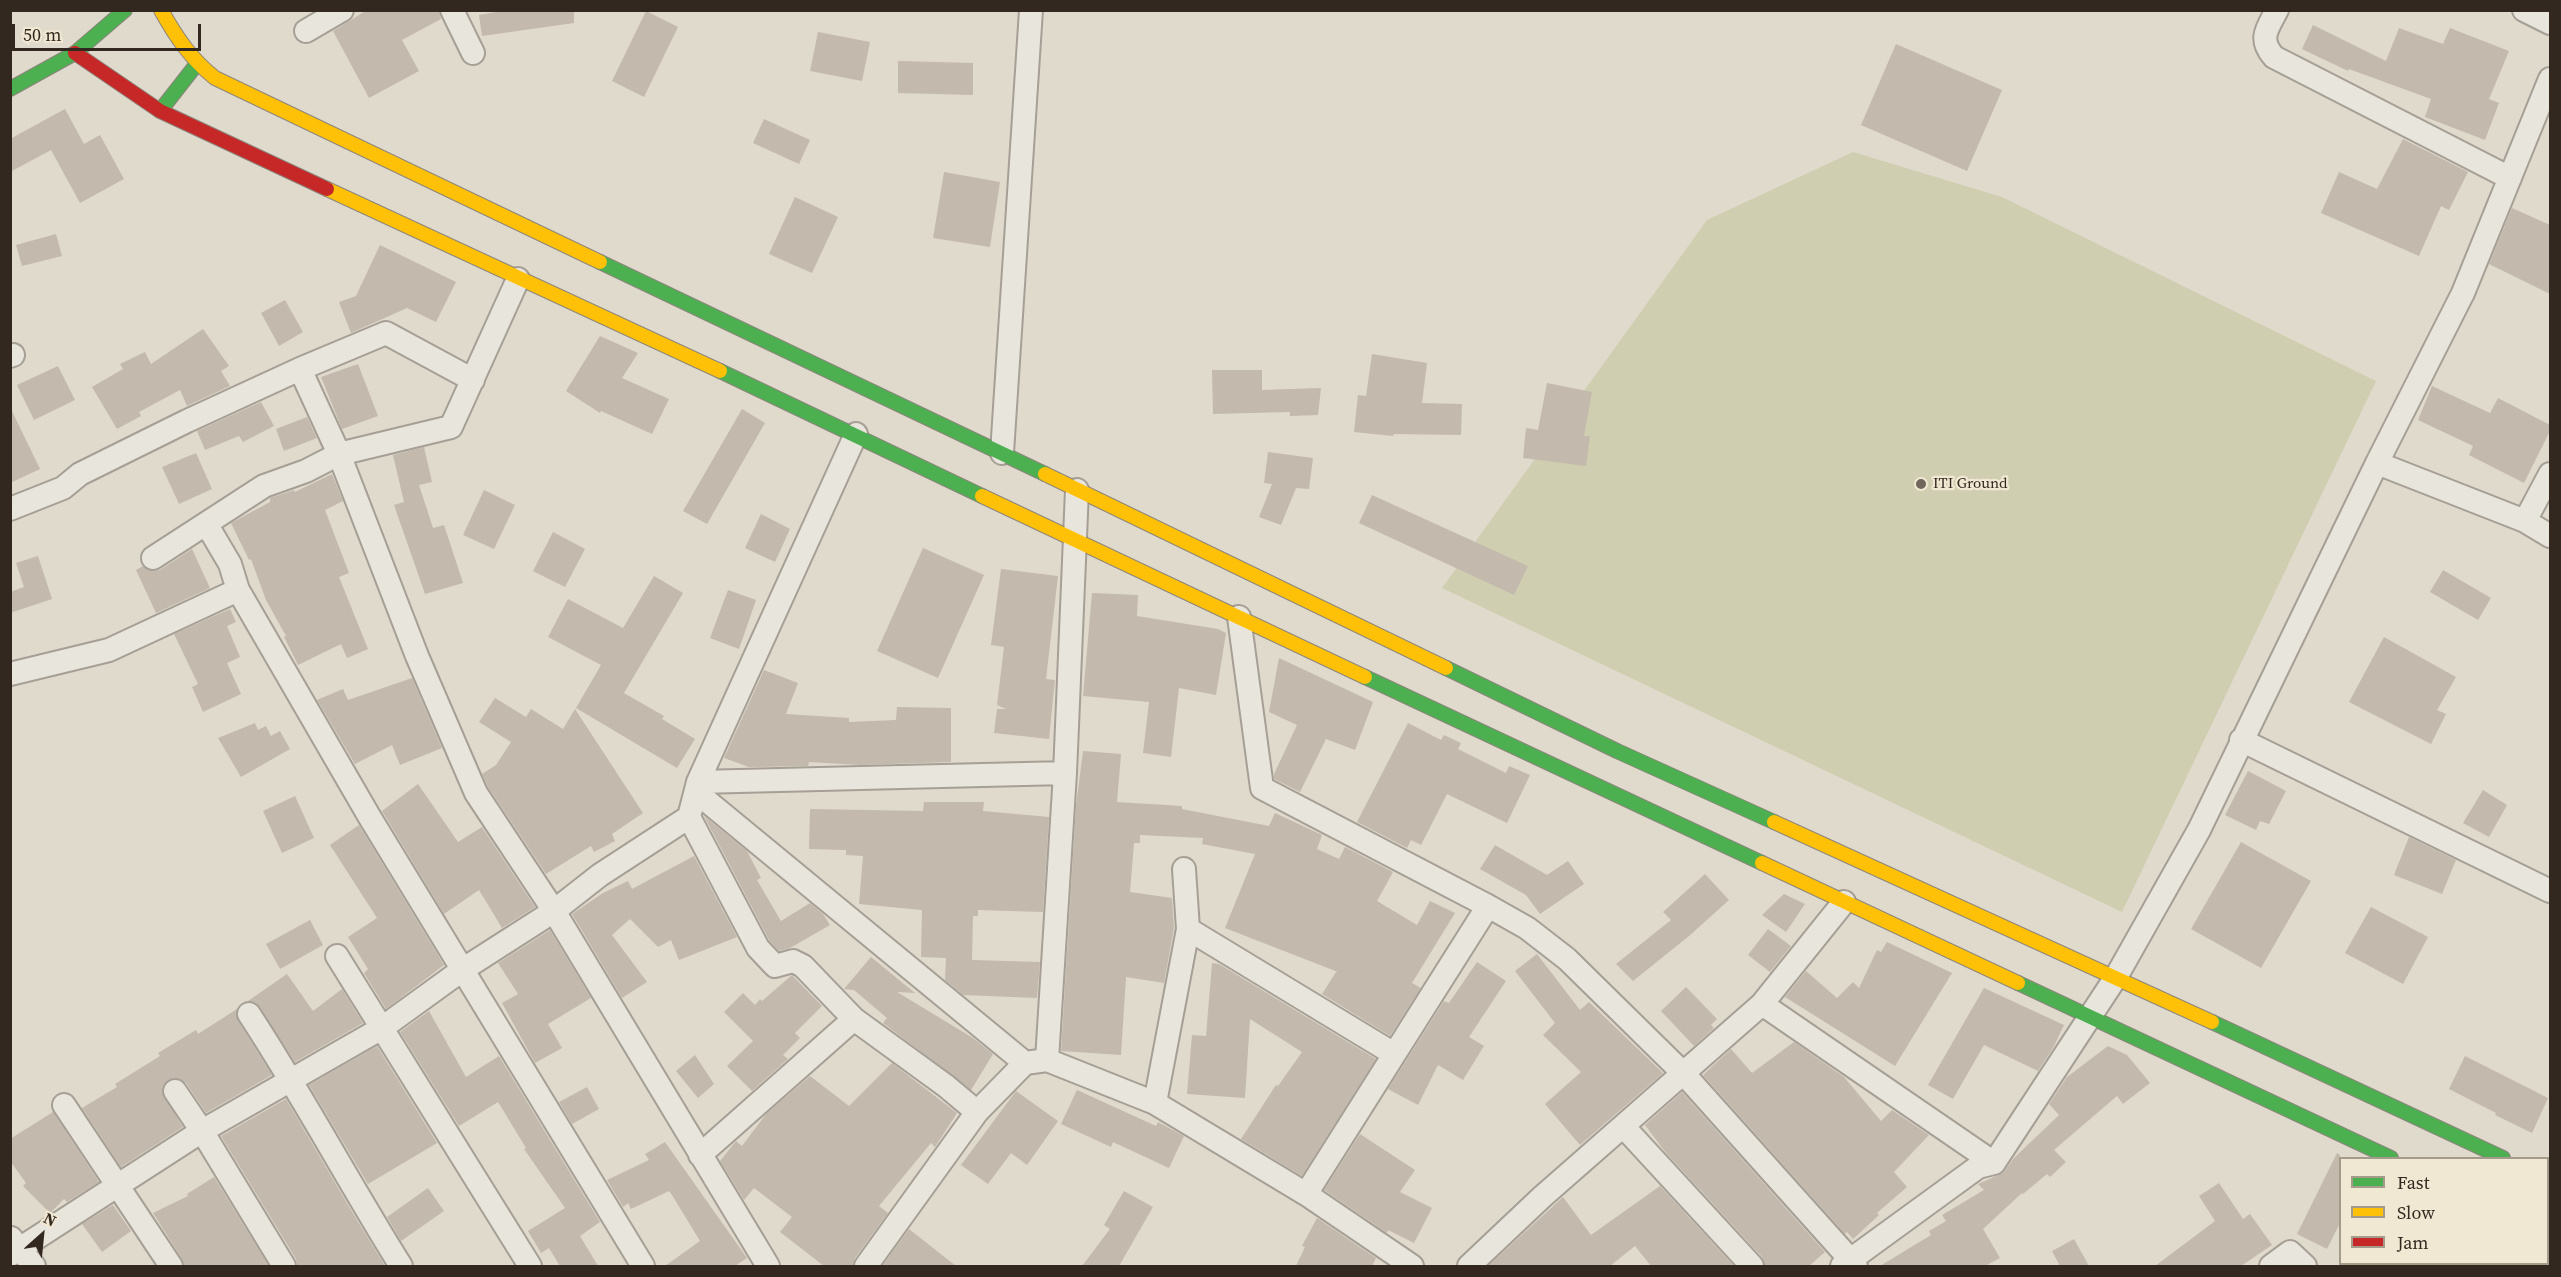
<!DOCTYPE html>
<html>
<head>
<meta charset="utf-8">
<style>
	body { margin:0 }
	#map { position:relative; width:2561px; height:1277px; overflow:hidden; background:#e0dacc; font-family:"Source Serif 4",serif }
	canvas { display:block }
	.frame { position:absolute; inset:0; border:12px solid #33281f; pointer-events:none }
	.legend { position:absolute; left:2339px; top:1157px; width:210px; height:108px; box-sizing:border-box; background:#f1e8d3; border:2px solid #a59b8b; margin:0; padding:8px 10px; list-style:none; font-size:18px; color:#33281f }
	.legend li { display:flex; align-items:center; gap:12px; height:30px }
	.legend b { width:30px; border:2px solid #a59b8b }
	.north { position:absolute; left:12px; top:1205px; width:60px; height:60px; -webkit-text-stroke:4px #f1e8d3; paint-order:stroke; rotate:27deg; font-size:16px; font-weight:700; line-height:24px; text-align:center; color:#33281f }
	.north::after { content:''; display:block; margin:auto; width:21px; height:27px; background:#33281f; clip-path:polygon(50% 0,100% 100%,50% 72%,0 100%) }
	.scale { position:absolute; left:12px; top:24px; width:189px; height:27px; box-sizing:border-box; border:3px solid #33281f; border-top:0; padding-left:8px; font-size:18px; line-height:21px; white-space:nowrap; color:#33281f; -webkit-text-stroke:4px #f1e8d3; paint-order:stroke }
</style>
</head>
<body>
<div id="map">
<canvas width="2561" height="1277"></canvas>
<div class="frame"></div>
<ul class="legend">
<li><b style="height:8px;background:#4caf50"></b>Fast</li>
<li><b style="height:8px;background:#ffc107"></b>Slow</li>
<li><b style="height:8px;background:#c62828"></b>Jam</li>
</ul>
<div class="north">N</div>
<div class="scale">50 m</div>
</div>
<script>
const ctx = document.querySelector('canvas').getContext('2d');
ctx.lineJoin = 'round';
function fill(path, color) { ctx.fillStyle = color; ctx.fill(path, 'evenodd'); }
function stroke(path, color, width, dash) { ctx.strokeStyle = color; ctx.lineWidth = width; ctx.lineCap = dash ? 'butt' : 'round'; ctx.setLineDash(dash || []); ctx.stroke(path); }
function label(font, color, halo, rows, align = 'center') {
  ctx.font = font + ' "Source Serif 4",serif'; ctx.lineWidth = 4.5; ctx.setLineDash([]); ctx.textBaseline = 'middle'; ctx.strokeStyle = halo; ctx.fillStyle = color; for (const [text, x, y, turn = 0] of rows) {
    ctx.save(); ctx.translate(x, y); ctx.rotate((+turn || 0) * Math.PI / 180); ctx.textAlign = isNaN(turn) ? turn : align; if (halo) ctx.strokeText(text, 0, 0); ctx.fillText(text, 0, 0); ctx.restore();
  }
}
const green = new Path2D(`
	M 1853,152 L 2002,197 L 2376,381 L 2122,912 L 1442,588 L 1707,220 Z`);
const building = new Path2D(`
	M 367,10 L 439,10 L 441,19 L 402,40 L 419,71 L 369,98 L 333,31 Z
	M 508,10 L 574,10 L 574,23 L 482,36 L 479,15 Z
	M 646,11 L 678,27 L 644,97 L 612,81 Z
	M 2313,25 L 2386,61 L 2399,28 L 2443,44 L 2450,28 L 2509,51 L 2489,99 L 2499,103 L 2485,140 L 2425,117 L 2431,99 L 2349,69 L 2348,71 L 2302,49 Z
	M 818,32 L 870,42 L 862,81 L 810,71 Z
	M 1896,44 L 2002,90 L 1967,171 L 1861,125 Z
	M 898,61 L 973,63 L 973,95 L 898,93 Z
	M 65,109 L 84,144 L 100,135 L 124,179 L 80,203 L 51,150 L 10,172 L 10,139 Z
	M 764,119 L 810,140 L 799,164 L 753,143 Z
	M 2403,139 L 2468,172 L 2449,210 L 2441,206 L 2419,256 L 2321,213 L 2339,172 L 2377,189 Z
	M 944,172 L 1000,182 L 990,247 L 933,238 Z
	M 795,197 L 838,217 L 812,273 L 769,254 Z
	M 2512,208 L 2550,225 L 2550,294 L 2489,264 Z
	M 56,234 L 62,256 L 22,266 L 16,245 Z
	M 380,245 L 456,282 L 436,322 L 407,308 L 351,333 L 339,302 L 356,296 Z
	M 285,300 L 303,332 L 279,346 L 261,313 Z
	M 203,329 L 229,366 L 221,371 L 230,386 L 187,406 L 180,390 L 139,412 L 141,416 L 117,429 L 92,387 L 123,369 L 120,364 L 145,352 L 151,364 Z
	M 600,336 L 638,353 L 622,378 L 669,399 L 652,434 L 601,411 L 600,413 L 566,391 Z
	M 1372,354 L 1427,363 L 1422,403 L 1462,404 L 1461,435 L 1394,434 L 1393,436 L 1354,432 L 1358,395 L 1366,396 Z
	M 358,364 L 378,416 L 342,429 L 321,377 Z
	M 58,366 L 75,400 L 34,420 L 17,385 Z
	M 1212,370 L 1262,370 L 1262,390 L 1321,388 L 1318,415 L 1290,416 L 1290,412 L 1213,414 Z
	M 1547,383 L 1592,392 L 1584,436 L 1590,436 L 1586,466 L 1523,458 L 1526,428 L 1538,430 Z
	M 2432,386 L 2490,413 L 2498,398 L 2550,425 L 2550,431 L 2524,483 L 2469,455 L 2473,446 L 2418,420 Z
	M 261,402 L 274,426 L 243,442 L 239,436 L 205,450 L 197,431 Z
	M 10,407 L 40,469 L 10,483 Z
	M 742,409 L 765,423 L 707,524 L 683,511 Z
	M 307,417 L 317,438 L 284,451 L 276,429 Z
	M 424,447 L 432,482 L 419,485 L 433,528 L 444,525 L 463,583 L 425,594 L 394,505 L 404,502 L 393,455 Z
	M 1268,452 L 1313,458 L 1309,489 L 1296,488 L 1281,525 L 1259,517 L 1272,484 L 1264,483 Z
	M 196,453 L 212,489 L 179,504 L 162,467 Z
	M 332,474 L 343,501 L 325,510 L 349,573 L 339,577 L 368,649 L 347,658 L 341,644 L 298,665 L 284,637 L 286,636 L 266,600 L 251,559 L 249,560 L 231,523 L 270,502 L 270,498 L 294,490 L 295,492 Z
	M 484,490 L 515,505 L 494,549 L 463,535 Z
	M 1372,495 L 1528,566 L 1514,595 L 1359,523 Z
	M 761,514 L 790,529 L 775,562 L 745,548 Z
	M 553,532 L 585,549 L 565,587 L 533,571 Z
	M 923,548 L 984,575 L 938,678 L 877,651 Z
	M 192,549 L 210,588 L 156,613 L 136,570 L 143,566 L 153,571 L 160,570 Z
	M 38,556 L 52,599 L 10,613 L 10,592 L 24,587 L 16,563 Z
	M 1001,569 L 1058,576 L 1046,679 L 1055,680 L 1049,739 L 994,733 L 997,709 L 1006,709 L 997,705 L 1004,647 L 991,645 Z
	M 2443,570 L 2491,598 L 2478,620 L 2430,592 Z
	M 654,576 L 683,593 L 624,693 L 664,716 L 662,719 L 695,739 L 677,768 L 576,708 L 601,665 L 548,637 L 568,599 L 623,628 Z
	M 728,590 L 756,600 L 739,649 L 710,638 Z
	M 1092,593 L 1138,595 L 1137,616 L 1218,629 L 1226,633 L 1216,695 L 1179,688 L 1171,757 L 1143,753 L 1149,702 L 1083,696 Z
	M 230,609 L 236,622 L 227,626 L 240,657 L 227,663 L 241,694 L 203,712 L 192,687 L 198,684 L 174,634 Z
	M 2384,637 L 2456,677 L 2437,710 L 2446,714 L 2431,744 L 2349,702 Z
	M 1279,658 L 1373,702 L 1355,750 L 1326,739 L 1300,792 L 1274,779 L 1274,774 L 1297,725 L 1269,712 Z
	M 764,670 L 798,683 L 786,714 L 849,718 L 849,722 L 896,720 L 897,707 L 951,708 L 951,762 L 860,765 L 809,762 L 808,766 L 749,767 L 724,758 Z
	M 412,678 L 442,748 L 400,765 L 392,745 L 355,764 L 317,700 L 343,689 L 348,700 Z
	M 495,698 L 526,717 L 531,709 L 563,729 L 575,709 L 643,813 L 612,834 L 615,841 L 594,852 L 591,846 L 546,874 L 488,787 L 482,774 L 496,765 L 511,742 L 479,722 Z
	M 255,723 L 258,730 L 266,726 L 271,736 L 280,731 L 290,749 L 241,777 L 218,738 Z
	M 1408,723 L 1441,740 L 1444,735 L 1461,743 L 1458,749 L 1506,773 L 1509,766 L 1530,775 L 1507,823 L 1447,794 L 1421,845 L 1411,840 L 1407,848 L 1357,822 Z
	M 1083,751 L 1121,754 L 1117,802 L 1182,806 L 1182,809 L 1269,826 L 1275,813 L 1322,835 L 1317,849 L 1339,859 L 1345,847 L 1393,872 L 1377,901 L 1417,925 L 1430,901 L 1455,913 L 1412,983 L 1421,988 L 1390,1036 L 1322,994 L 1336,972 L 1338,972 L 1225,928 L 1255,854 L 1202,844 L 1203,838 L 1140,835 L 1140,843 L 1134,843 L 1130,892 L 1172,898 L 1174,928 L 1164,983 L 1126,977 L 1121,1055 L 1061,1051 L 1076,806 Z
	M 2248,771 L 2286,791 L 2269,824 L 2260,821 L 2256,830 L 2225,815 Z
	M 418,784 L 458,842 L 482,827 L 535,907 L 502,928 L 479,890 L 444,914 L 382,811 Z
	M 2483,790 L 2507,805 L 2489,837 L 2463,823 Z
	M 295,796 L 314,838 L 282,853 L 263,811 Z
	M 924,802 L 984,802 L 983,811 L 1049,817 L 1043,912 L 978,910 L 978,916 L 973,916 L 972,960 L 1040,962 L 1037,998 L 963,995 L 945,980 L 946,958 L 921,957 L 922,910 L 859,904 L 863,856 L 846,855 L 846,850 L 809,849 L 810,809 L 923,811 Z
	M 704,816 L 747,851 L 761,878 L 757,880 L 781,921 L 810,903 L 823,914 L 830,925 L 790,948 L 779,951 L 769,940 Z
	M 359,825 L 444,965 L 386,1009 L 364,973 L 368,969 L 348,937 L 377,918 L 330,845 Z
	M 2409,837 L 2456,860 L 2442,894 L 2394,875 Z
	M 2241,842 L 2311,881 L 2261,968 L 2191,929 Z
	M 1495,845 L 1547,875 L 1568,861 L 1584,884 L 1540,914 L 1526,895 L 1480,869 Z
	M 694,856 L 737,937 L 679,960 L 671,940 L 658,947 L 630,919 L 612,935 L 647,982 L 622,998 L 572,914 L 603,893 L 628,881 L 632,889 Z
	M 1705,874 L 1729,900 L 1689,936 L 1633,981 L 1616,964 L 1671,920 L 1663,912 Z
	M 1784,894 L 1805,904 L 1786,932 L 1762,915 Z
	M 2371,907 L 2428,937 L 2403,984 L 2345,953 Z
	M 310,920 L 323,945 L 280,969 L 266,944 Z
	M 1768,929 L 1791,946 L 1770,972 L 1748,955 Z
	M 550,930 L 591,998 L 548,1024 L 562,1048 L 535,1063 L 502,1003 L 518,994 L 498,963 Z
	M 1887,942 L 1952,973 L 1895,1066 L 1785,997 L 1806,971 L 1837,998 L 1853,982 L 1859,988 L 1877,950 L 1881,952 Z
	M 1537,954 L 1580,1010 L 1589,1002 L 1663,1073 L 1580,1145 L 1545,1104 L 1581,1072 L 1543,1035 L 1555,1023 L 1515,971 Z
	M 871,957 L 915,993 L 897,992 L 973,1038 L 993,1054 L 971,1090 L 883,1023 L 887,1018 L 854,990 L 844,989 Z
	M 1477,962 L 1506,981 L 1469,1037 L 1484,1046 L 1463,1080 L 1438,1065 L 1418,1105 L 1388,1089 L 1444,1001 L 1449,1003 Z
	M 1212,963 L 1219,964 L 1376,1059 L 1302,1176 L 1241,1139 L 1276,1085 L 1278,1086 L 1302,1052 L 1250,1019 L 1245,1098 L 1187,1094 L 1192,1035 L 1206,1036 Z
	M 287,974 L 313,1011 L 342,989 L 363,1023 L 295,1062 L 260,1007 L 255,1002 L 248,1001 Z
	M 792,975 L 822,1006 L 795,1033 L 800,1038 L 783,1055 L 788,1059 L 752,1091 L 727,1066 L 753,1041 L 724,1012 L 743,993 L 755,1005 L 760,999 L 762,1001 Z
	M 1686,987 L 1717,1019 L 1711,1025 L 1714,1028 L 1694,1046 L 1661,1011 Z
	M 1984,988 L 2064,1025 L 2053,1048 L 2038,1071 L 1984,1045 L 1953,1099 L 1928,1085 Z
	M 237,1009 L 238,1021 L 272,1075 L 206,1113 L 186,1083 L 175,1078 L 168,1080 L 163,1085 L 162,1093 L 183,1127 L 121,1167 L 82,1108 L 117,1087 L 115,1084 L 160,1056 L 158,1053 L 196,1030 L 198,1034 Z
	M 429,1011 L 466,1077 L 499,1056 L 600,1222 L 580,1236 L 598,1266 L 560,1266 L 549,1248 L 541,1253 L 528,1231 L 565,1208 L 524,1149 L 526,1148 L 498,1102 L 459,1126 L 400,1032 Z
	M 1794,1042 L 1844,1077 L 1881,1121 L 1892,1110 L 1929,1135 L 1894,1172 L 1907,1187 L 1877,1213 L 1879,1215 L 1853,1239 L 1847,1232 L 1845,1234 L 1703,1075 L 1731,1049 L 1752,1073 Z
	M 377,1046 L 437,1143 L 368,1184 L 309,1085 Z
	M 2108,1046 L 2127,1055 L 2150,1083 L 2123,1104 L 2117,1096 L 2054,1150 L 2066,1162 L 2050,1177 L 2047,1174 L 2023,1194 L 2022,1193 L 1983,1229 L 2000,1258 L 1985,1266 L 1880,1266 L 1931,1235 L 1929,1231 L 1946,1221 L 1942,1215 L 1984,1190 L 1978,1184 L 2003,1173 L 2014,1158 L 2059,1115 L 2049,1104 L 2067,1077 Z
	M 695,1055 L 714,1084 L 698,1098 L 676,1071 Z
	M 2465,1056 L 2548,1098 L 2532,1133 L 2495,1115 L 2496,1113 L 2449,1089 Z
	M 892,1063 L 957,1113 L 935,1147 L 931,1143 L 879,1206 L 888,1213 L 855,1258 L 853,1266 L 824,1266 L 780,1232 L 792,1217 L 754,1188 L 744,1200 L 720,1161 L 736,1141 L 742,1146 L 766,1114 L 810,1076 L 849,1106 Z
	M 587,1087 L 599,1109 L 572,1124 L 559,1102 Z
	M 1077,1090 L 1156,1126 L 1158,1122 L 1184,1136 L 1169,1168 L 1113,1142 L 1111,1147 L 1061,1124 Z
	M 1016,1091 L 1058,1121 L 1027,1165 L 1011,1153 L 988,1184 L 961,1165 Z
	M 1682,1092 L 1825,1252 L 1809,1266 L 1765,1266 L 1762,1257 L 1666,1153 L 1645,1125 Z
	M 286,1099 L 351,1210 L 385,1266 L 297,1266 L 296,1259 L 221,1136 Z
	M 53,1112 L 99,1182 L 67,1202 L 64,1199 L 50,1213 L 23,1186 L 26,1183 L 10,1161 L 10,1139 Z
	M 1360,1134 L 1415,1170 L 1400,1192 L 1432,1208 L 1414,1243 L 1388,1230 L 1387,1233 L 1324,1190 Z
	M 665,1142 L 747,1258 L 735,1266 L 665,1266 L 700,1241 L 672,1195 L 669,1191 L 631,1209 L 628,1203 L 623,1207 L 607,1180 L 649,1160 L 645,1154 Z
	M 2337,1153 L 2340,1155 L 2340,1223 L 2327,1249 L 2297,1234 Z
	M 214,1177 L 269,1266 L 184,1266 L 182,1259 L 153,1213 L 188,1196 L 187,1194 Z
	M 2219,1183 L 2243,1219 L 2250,1214 L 2272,1245 L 2241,1266 L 2155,1266 L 2215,1221 L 2199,1196 Z
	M 1660,1186 L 1734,1266 L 1651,1266 L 1635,1246 L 1610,1266 L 1488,1266 L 1563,1197 L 1591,1235 Z
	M 428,1188 L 444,1211 L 401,1241 L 387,1217 Z
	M 1124,1191 L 1153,1207 L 1119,1266 L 1082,1266 L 1110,1229 L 1104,1225 Z
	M 113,1205 L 131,1231 L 102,1252 L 82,1224 Z
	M 1317,1218 L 1376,1258 L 1372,1266 L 1296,1266 L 1305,1247 L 1302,1246 Z
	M 909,1229 L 956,1266 L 882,1266 Z
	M 2074,1239 L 2089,1266 L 2060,1266 L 2052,1251 Z`);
const street = new Path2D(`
	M 452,10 L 473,53
	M 2277,10 C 2267,29 2258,39 2274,57 L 2510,178
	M 2524,10 L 2550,23
	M 306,31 L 342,10
	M 2550,79 L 2463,293 L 2377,463 L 2525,521 L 2550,536
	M 10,356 L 13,355
	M 300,369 L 339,454 L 417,656 L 476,793 L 554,911 L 768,1266
	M 1002,453 L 1031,10
	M 1077,490 L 1065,773 L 1047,1060 L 1155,1103 L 1306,1194 L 1412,1266
	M 10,509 L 63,488 L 80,474 L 187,421 L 300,369 L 386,333 L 473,380
	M 2525,521 L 2550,474
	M 207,525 L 230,564 L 238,590 L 369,816 L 643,1266
	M 153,558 L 264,486 L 306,471 L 339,454 L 451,427 L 518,279
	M 1239,617 L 1262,788 L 1488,906 L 1306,1194
	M 10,674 L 109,650 L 238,590
	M 2241,740 L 2550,891
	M 698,782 L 1065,773
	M 696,792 L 1025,1063 L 1047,1060
	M 689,817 L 758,948 L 775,966 L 793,961 L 803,966 L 854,1019 L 946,1086 L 977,1112
	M 1844,902 L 1762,1004 L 1994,1163 L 2116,977 L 2199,830 L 2377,463
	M 1488,906 L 1527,928 L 1567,959 L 1684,1074 L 1856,1266
	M 1188,929 L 1394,1054
	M 337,956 L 530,1266
	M 249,1014 C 303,1096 349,1183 401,1266
	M 175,1091 L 202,1131 L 284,1266
	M 1155,1103 L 1188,929 L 1184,869
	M 64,1105 L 171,1266
	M 1623,1126 L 1752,1266
	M 700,1155 L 854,1019
	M 11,1238 L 34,1266
	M 10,1255 L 202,1131 L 382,1028 L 462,970 L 554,911 L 600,875 L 689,817 L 698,782 L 856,434
	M 866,1266 L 977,1112 L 1025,1063
	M 1469,1266 L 1542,1197 L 1762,1004
	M 1842,1266 L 1978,1167 L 1994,1163
	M 2271,1266 L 2290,1252 L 2305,1266
	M 2473,1266 L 2474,1264`);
const fast = new Path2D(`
	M 10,89 L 75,53 L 125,10
	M 160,111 L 196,65
	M 600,262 L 1045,474
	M 720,371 L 982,496
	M 1446,668 L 1617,751 L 1774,822
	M 1365,677 L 1762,863
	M 2018,983 L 2391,1158
	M 2212,1022 L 2503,1158
	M 2548,1180 L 2550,1181`);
const slow = new Path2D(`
	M 161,10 C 176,37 191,59 215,78 L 600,262
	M 327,189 L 720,371
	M 1045,474 L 1446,668
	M 982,496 L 1365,677
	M 1774,822 L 2212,1022
	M 1762,863 L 2018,983`);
const jam = new Path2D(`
	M 75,53 L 160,111 L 327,189
	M 2548,1230 L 2550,1231`);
const markers = [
	[1921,484,6,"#70665c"]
];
const poiNames = [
	["ITI Ground",1933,484]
];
fill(green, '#cfceb0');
fill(building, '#c3b9ad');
stroke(street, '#a59f96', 26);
stroke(fast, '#8b857c', 16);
stroke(slow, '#8b857c', 16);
stroke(jam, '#8b857c', 16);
stroke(street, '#e8e5dd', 22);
stroke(fast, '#4caf50', 14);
stroke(slow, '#ffc107', 14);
stroke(jam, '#c62828', 14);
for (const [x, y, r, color] of markers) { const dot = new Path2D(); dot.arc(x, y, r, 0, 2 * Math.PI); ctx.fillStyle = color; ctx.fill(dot); stroke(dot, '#f1e8d3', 2); }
label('15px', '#33281f', '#f1e8d3', poiNames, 'left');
</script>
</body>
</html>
